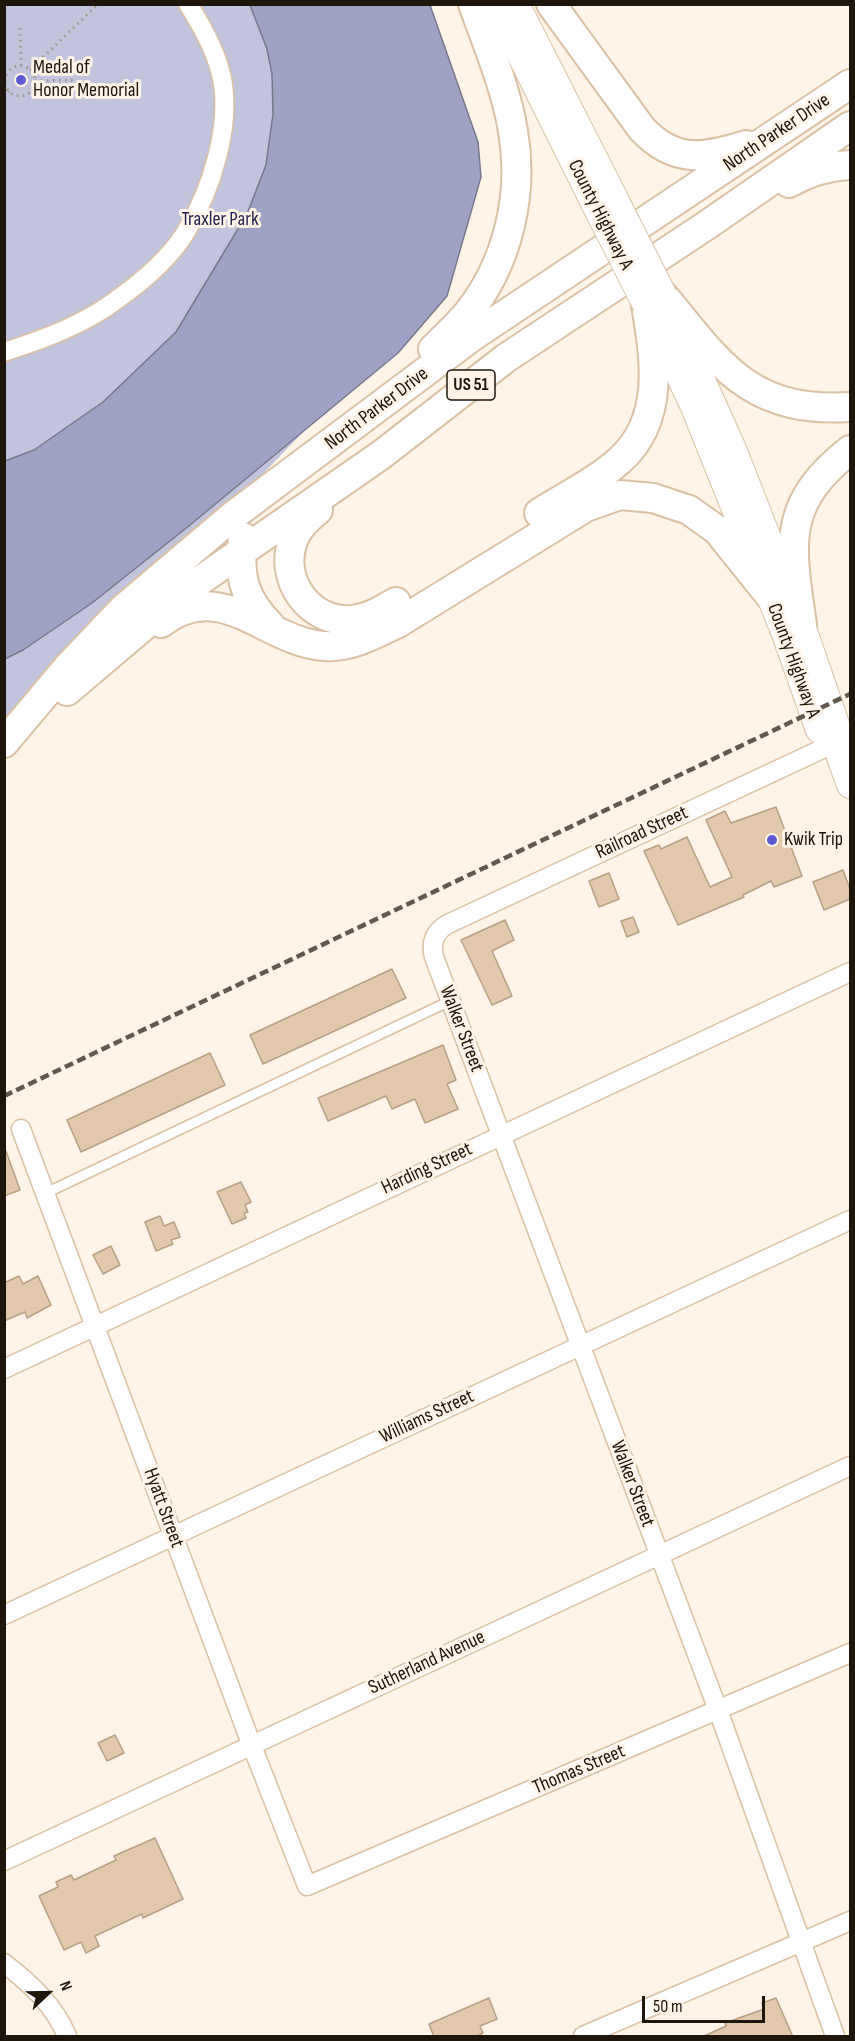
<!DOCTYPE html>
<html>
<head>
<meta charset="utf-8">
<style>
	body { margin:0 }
	#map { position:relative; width:855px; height:2041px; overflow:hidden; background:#fff4e8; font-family:"Sofia Sans Condensed",sans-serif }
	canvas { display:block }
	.frame { position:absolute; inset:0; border:6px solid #1e150b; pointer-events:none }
	.north { position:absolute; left:18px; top:1963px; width:60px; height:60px; -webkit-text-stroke:4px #fff4e8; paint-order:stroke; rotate:68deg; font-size:16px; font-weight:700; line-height:24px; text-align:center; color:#1e150b }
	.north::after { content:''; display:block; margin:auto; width:21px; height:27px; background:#1e150b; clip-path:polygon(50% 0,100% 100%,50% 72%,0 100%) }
	.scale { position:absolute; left:642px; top:1996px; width:123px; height:27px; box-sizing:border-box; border:3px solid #1e150b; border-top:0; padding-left:8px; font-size:18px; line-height:21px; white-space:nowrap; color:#1e150b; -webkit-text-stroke:4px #fff4e8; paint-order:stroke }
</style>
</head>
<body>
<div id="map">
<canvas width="855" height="2041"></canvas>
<div class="frame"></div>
<div class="north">N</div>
<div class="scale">50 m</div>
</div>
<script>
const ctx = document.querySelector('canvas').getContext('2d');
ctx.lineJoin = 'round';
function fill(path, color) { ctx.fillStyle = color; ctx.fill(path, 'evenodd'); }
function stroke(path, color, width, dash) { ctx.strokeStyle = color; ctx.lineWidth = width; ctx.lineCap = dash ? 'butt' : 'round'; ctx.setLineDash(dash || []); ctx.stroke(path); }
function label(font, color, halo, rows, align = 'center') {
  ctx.font = font + ' "Sofia Sans Condensed",sans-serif'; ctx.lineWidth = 6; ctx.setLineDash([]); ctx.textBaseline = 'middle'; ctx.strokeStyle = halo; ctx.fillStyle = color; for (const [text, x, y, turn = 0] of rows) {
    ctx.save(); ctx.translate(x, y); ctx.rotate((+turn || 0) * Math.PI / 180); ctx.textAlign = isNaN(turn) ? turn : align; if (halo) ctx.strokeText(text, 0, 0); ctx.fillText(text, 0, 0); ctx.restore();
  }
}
const green = new Path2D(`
	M 5,5 L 430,5 L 478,142 L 481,177 L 447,296 L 398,353 L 305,430 L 5,743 Z`);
const water = new Path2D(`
	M 250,5 L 430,5 L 478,142 L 481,177 L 447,296 L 398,353 L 190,525 L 92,603 L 23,650 L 5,659 L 5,461 L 34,450 L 103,402 L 176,332 L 247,214 L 266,165 L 273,114 L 272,74 L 267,49 Z`);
const building = new Path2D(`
	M 776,807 L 802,876 L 774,887 L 771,881 L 743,895 L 744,897 L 678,925 L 644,851 L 659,845 L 661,849 L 687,837 L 710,887 L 732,877 L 706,820 L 725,811 L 731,823 Z
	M 843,870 L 850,889 L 850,899 L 824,910 L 813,882 Z
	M 609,873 L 619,899 L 599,907 L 589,881 Z
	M 633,917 L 639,932 L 627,937 L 621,921 Z
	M 505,920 L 514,940 L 492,951 L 512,996 L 492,1005 L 461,940 Z
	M 392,969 L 406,998 L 263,1064 L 250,1035 Z
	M 443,1045 L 456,1080 L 447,1084 L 458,1109 L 425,1123 L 415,1099 L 392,1109 L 386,1096 L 328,1121 L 318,1098 Z
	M 210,1053 L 225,1085 L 81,1152 L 67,1120 Z
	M 6,1151 L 20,1190 L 4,1196 L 4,1152 Z
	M 241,1182 L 251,1202 L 245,1205 L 248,1212 L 244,1213 L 246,1218 L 232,1224 L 217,1192 Z
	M 160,1216 L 164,1226 L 174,1222 L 180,1237 L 171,1240 L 173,1244 L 156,1251 L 145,1222 Z
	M 111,1246 L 120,1265 L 103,1274 L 93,1255 Z
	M 19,1276 L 23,1284 L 38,1276 L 51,1305 L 27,1318 L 25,1312 L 4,1321 L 4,1283 Z
	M 115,1735 L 124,1753 L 107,1761 L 98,1743 Z
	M 155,1838 L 183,1899 L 143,1918 L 142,1914 L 95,1936 L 99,1946 L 86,1953 L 81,1942 L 64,1950 L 39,1896 L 58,1887 L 56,1882 L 71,1875 L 74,1880 L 116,1860 L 114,1856 Z
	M 489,1998 L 497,2019 L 480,2026 L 483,2033 L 476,2037 L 434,2037 L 429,2024 Z
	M 776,1998 L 793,2037 L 702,2037 L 726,2026 L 725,2023 L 764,2009 L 762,2003 Z`);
const path = new Path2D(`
	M 20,28 L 21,65
	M5 81a15 15 0 1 1 30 0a15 15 0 1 1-30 0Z
	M 30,70 L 98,4
	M 35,81 L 75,80
	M 4,96 L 9,91`);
const lane = new Path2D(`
	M 46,1193 L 450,1001`);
const street = new Path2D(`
	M 4,352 C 44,339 86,324 119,298 C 143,281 168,259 184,235 C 211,192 233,124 221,74 C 215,49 202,26 188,4
	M 21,1129 L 252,1746 L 307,1886 L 850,1653
	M 4,1369 L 850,972
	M 4,1615 L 850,1220
	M 4,1861 L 850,1466
	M 4,1963 C 31,1984 54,2005 67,2036
	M 583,2036 L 850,1921
	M 835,2036 L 718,1710 L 434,957 C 430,942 435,931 448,924 L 850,736`);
const secondary = new Path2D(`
	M 495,4 L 596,207
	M 516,4 L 614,197
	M 651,316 L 694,407 L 785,634 L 819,730 L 835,743
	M 675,320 L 733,449 L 802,625 L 836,724 L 835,743 L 850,785`);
const primary = new Path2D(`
	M 551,4 L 642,129 C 675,164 704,158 746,145
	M 789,183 C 808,172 828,166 850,165
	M 664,296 C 721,366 750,413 850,407
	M 433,349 C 445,337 457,326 468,313 C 508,263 524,194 513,131 C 506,88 488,46 473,4
	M 318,510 C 308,518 299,526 294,538 C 277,578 309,624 353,620 C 369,618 382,610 396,602
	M 539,513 C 566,496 597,481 620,460 C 665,420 655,358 646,305
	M 243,537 C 238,574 243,598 270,625
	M 161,623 C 222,576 265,642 324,646 C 351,648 375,634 398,623 L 586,507 L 620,495 L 653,498 L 689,510 L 717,530 L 770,596
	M 802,625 C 791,545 780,505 850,450
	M 67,691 L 185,591 L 381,455 L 506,358 L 707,225 L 850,126
	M 4,743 L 67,668 L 123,609 L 234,515 L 473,336 L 850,84`);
const rail = new Path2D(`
	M 4,1096 L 850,694`);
const secondaryBridge = new Path2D(`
	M 614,197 L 664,296
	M 596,207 L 646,305`);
const markers = [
	[21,80,6,"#5d59d1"],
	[772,840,6,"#5d59d1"]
];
const shields = [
	[471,385,48]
];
const shieldNames = [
	["US 51",471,385]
];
const poiNames = [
	["Medal of",33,68],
	["Honor Memorial",33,91],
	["Kwik Trip",784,840]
];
const streetNames = [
	["North Parker Drive",777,133,-34],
	["County Highway A",600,215,63],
	["North Parker Drive",377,409,-37],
	["County Highway A",793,661,70],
	["Railroad Street",642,833,-25],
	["Walker Street",461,1029,69],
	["Harding Street",427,1169,-25],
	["Williams Street",427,1417,-25],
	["Walker Street",632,1484,69],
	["Hyatt Street",163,1508,70],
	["Sutherland Avenue",427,1663,-25],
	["Thomas Street",579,1770,-23]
];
const parkNames = [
	["Traxler Park",220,220]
];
fill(green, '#c1c4dc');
fill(water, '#9fa2c5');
stroke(water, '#78788d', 1.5);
fill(building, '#e3c9ac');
stroke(building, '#b79f83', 1.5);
stroke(lane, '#dac1a3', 12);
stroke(street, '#dac1a3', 21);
stroke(secondary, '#dac1a3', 28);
stroke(primary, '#dac1a3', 32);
stroke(path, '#a0968a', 3, [1.5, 4.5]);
stroke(lane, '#fff', 9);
stroke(street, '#fff', 18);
stroke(secondary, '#fff', 26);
stroke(primary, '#fff', 28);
stroke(rail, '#62584d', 4.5, [9, 4.5]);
stroke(secondaryBridge, '#dac1a3', 28, []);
stroke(secondaryBridge, '#fff', 26);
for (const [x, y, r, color] of markers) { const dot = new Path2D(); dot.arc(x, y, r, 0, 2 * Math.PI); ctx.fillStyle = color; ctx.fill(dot); stroke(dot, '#fff4e8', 2); }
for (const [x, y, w] of shields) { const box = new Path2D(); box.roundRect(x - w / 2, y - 15, w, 30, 4.5); ctx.fillStyle = '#fff4e8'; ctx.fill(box); stroke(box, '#1e150b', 1.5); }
label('bold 18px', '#1e150b', null, shieldNames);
label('20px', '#1e150b', '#fff4e8', poiNames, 'left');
label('20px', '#1e150b', '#fff4e8', streetNames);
label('20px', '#242451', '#fff4e8', parkNames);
</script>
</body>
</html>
